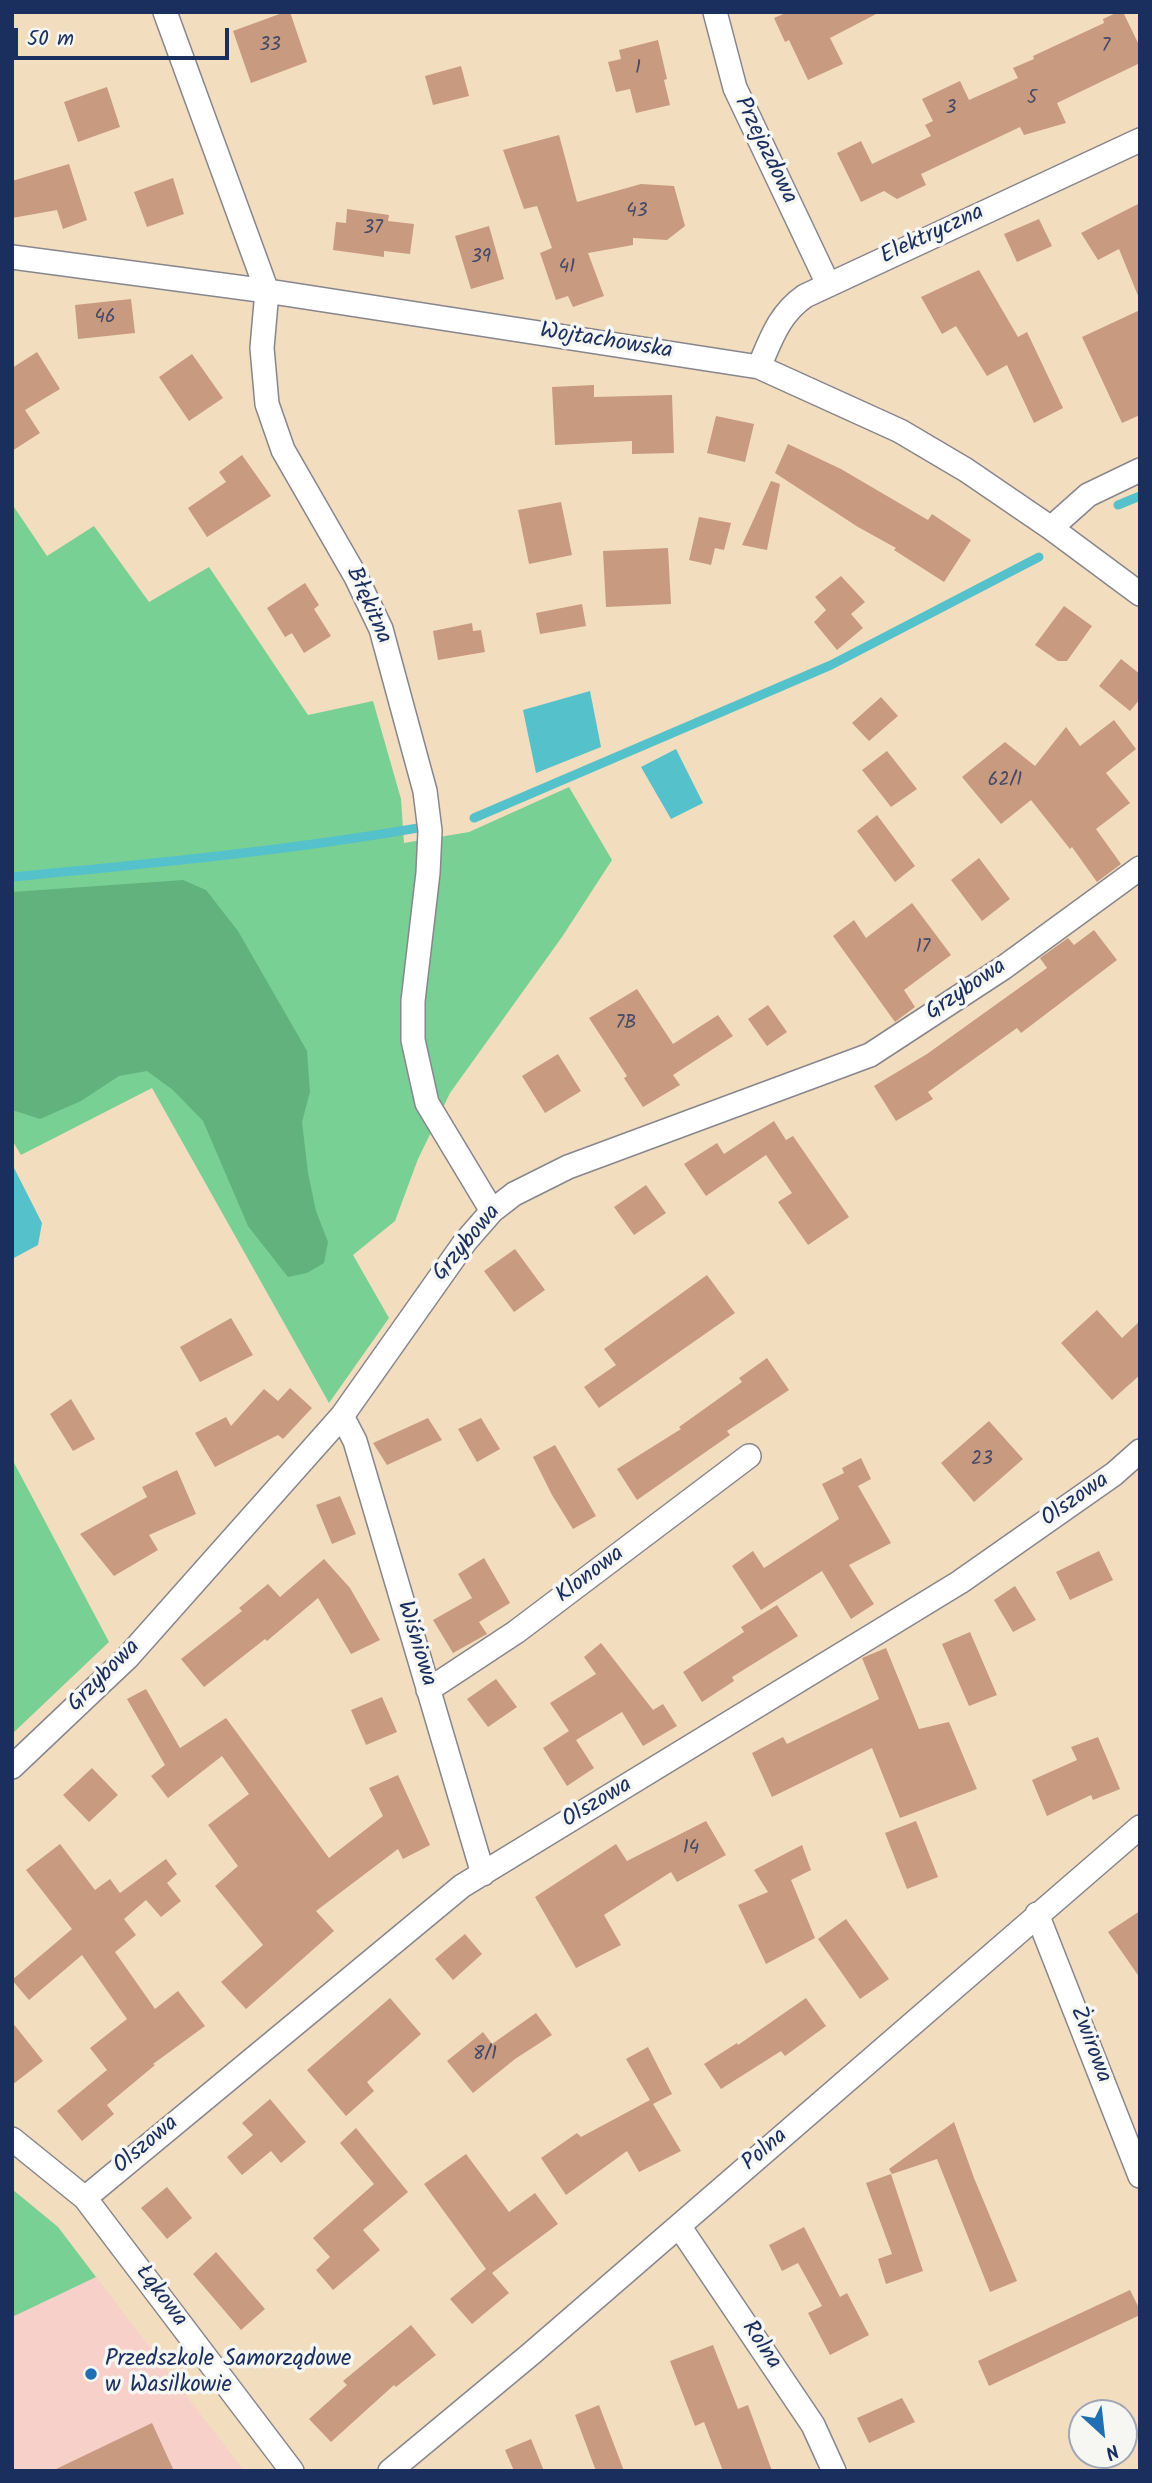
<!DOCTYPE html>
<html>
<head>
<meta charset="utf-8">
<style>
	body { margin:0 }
	#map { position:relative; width:1152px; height:2483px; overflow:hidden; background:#f3ddbf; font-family:Kalam,sans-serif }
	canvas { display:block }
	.frame { position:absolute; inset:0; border:14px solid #1b2f5e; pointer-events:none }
	.north { position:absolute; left:1068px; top:2399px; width:70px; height:70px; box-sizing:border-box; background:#f6f6f2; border:2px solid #9ea6b7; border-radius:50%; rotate:153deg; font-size:19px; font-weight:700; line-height:28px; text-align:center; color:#1b2f5e }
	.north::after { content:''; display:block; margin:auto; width:24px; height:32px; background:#1f6fb2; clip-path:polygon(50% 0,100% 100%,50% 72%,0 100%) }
	.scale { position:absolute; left:14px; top:28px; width:215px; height:32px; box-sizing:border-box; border:4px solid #1b2f5e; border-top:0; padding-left:9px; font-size:21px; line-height:24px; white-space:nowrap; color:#1b2f5e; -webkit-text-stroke:5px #f6f6f2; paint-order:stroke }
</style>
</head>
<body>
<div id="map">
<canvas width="1152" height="2483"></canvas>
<div class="frame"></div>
<div class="north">N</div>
<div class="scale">50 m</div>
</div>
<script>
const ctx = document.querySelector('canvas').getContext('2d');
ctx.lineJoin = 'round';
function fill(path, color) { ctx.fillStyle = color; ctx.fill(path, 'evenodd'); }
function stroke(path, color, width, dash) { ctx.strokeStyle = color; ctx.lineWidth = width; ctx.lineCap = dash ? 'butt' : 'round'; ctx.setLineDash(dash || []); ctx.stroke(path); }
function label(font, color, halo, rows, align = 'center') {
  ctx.font = font + ' Kalam,sans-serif'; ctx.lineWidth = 7; ctx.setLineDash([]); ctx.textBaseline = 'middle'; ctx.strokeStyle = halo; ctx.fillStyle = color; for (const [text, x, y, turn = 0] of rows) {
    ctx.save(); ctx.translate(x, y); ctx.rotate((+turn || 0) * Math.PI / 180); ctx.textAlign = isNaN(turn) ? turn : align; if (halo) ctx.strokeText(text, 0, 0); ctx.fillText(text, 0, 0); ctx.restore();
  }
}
const built = new Path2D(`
	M 12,2189 L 58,2227 L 244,2471 L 12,2471 Z`);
const green = new Path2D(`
	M 12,504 L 47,556 L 94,526 L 149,602 L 209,567 L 308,715 L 373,701 L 401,799 L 404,843 L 469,832 L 569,787 L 612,860 L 562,937 L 450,1093 L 418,1159 L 395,1221 L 353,1255 L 389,1318 L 329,1403 L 152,1088 L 21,1155 L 12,1140 Z
	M 12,1459 L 109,1642 L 12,1734 Z
	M 12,2189 L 58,2227 L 96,2277 L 12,2317 Z`);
const forest = new Path2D(`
	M 183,880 L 206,890 L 238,931 L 307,1051 L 310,1092 L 302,1122 L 308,1173 L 316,1211 L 328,1242 L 324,1263 L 307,1273 L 288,1277 L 248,1226 L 203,1121 L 173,1090 L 147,1071 L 119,1076 L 81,1101 L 40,1119 L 12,1110 L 12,892 Z`);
const water = new Path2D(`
	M 590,691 L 601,747 L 536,773 L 523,710 Z
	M 676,749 L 703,803 L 671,819 L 641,767 Z
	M 12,1164 L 42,1223 L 38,1245 L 12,1259 Z`);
const stream = new Path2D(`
	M 1118,505 L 1140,496
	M 474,818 L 831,665 L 1039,557
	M 12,877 C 148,864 284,851 418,828`);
const building = new Path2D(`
	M 285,12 L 290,12 L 307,62 L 251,83 L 233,31 Z
	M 788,12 L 880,12 L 830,38 L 843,64 L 808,80 L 789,40 L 785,42 L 774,18 Z
	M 1118,12 L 1123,12 L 1140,47 L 1140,63 L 1057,103 L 1066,123 L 1024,135 L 1020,127 L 921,174 L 926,185 L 897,199 L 884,191 L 861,202 L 837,153 L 861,141 L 872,164 L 931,136 L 925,125 L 933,121 L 922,99 L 960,81 L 969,100 L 1018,78 L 1013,68 L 1034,59 L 1033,56 L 1104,23 L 1103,19 Z
	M 658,40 L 667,79 L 664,80 L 670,105 L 636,113 L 630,89 L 616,92 L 608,62 L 621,59 L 619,50 Z
	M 461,66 L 469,96 L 433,105 L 425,76 Z
	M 107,87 L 120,127 L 78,142 L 64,102 Z
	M 559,135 L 577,202 L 641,184 L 674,186 L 685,226 L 667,240 L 633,238 L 633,245 L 588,253 L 604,296 L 573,307 L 568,296 L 556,300 L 540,253 L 552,248 L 537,206 L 524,209 L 503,150 Z
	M 69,164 L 87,220 L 63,229 L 57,210 L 12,218 L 12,181 Z
	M 173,178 L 184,214 L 147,227 L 134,192 Z
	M 1140,203 L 1140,298 L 1139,298 L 1119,249 L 1098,260 L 1081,233 Z
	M 347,209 L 389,215 L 388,221 L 414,224 L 410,254 L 384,251 L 384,257 L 333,250 L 336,222 L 346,223 Z
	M 1039,219 L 1052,246 L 1017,262 L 1004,234 Z
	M 489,226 L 504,279 L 471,289 L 455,236 Z
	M 979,270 L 1018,337 L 1027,332 L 1063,408 L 1034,423 L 1007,365 L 987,376 L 956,326 L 942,334 L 921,297 Z
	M 131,299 L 135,333 L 78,339 L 75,305 Z
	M 1140,310 L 1140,415 L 1122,423 L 1082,337 Z
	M 37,352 L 60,389 L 25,410 L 40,433 L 12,451 L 12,368 Z
	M 192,354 L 223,398 L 189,421 L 159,377 Z
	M 594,385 L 594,397 L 672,395 L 674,453 L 632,454 L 632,441 L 555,445 L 552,387 Z
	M 716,416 L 754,424 L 745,462 L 707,453 Z
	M 788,444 L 841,469 L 928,520 L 932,514 L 971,540 L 944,582 L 894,550 L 896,548 L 858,527 L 775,473 Z
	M 242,455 L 271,496 L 207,537 L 188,508 L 226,482 L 219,472 Z
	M 771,481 L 780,484 L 767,550 L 742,545 Z
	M 561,502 L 572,555 L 529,564 L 518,510 Z
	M 699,517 L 731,523 L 724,550 L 715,548 L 711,565 L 689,560 Z
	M 668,548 L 671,604 L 606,607 L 603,551 Z
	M 841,576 L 865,602 L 851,614 L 863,628 L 837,650 L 814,622 L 826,610 L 815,597 Z
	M 305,583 L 319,605 L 314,609 L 331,636 L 304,653 L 292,633 L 285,637 L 267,608 Z
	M 582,604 L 586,626 L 540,634 L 536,613 Z
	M 1064,606 L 1092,626 L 1067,661 L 1058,661 L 1035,645 Z
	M 472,623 L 473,631 L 481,630 L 485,652 L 438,660 L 433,631 Z
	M 1121,659 L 1140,674 L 1140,699 L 1130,711 L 1099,686 Z
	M 881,697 L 898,716 L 869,741 L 852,723 Z
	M 1114,720 L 1136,749 L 1106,773 L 1130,803 L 1096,829 L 1121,864 L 1097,882 L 1072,847 L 1070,849 L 1031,800 L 1001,824 L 962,777 L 1005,742 L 1035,766 L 1066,727 L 1080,746 Z
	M 887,751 L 917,789 L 891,807 L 862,770 Z
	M 877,815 L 915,866 L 895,882 L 857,831 Z
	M 979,858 L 1010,899 L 982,921 L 951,880 Z
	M 912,903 L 951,955 L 904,990 L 915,1007 L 895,1022 L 833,936 L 854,920 L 866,938 Z
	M 1094,930 L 1117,960 L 1021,1033 L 1017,1028 L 928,1092 L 933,1099 L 896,1121 L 874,1086 L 927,1054 L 1047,968 L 1040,958 L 1068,938 L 1074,945 Z
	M 637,989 L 673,1044 L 718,1015 L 733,1036 L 673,1075 L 680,1085 L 643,1107 L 624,1078 L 627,1076 L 589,1018 Z
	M 768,1005 L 787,1032 L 767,1046 L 748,1019 Z
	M 558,1054 L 581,1091 L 545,1113 L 522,1076 Z
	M 774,1121 L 786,1140 L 793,1136 L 849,1217 L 808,1245 L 778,1202 L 792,1193 L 766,1155 L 706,1196 L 684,1164 L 717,1143 L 724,1154 Z
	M 646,1185 L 666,1213 L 634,1235 L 614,1207 Z
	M 515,1249 L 545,1290 L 514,1312 L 484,1271 Z
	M 707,1275 L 735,1313 L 599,1408 L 584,1387 L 616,1365 L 604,1349 Z
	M 1097,1310 L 1122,1338 L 1140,1321 L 1140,1375 L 1112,1400 L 1061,1343 Z
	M 231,1318 L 253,1355 L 200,1382 L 180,1347 Z
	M 767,1358 L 789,1390 L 727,1431 L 730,1435 L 637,1500 L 617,1469 L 681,1429 L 679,1427 L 742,1382 L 739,1378 Z
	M 290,1388 L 312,1408 L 283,1439 L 278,1435 L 215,1467 L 195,1433 L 226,1417 L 231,1426 L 264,1389 L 278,1401 Z
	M 71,1399 L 95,1439 L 73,1451 L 50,1414 Z
	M 428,1418 L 442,1440 L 387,1465 L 373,1443 Z
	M 481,1418 L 500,1449 L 477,1462 L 458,1429 Z
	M 989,1421 L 1023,1459 L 974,1502 L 941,1463 Z
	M 555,1445 L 596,1516 L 573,1529 L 552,1495 L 533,1457 Z
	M 861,1458 L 871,1479 L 858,1486 L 891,1543 L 849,1565 L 874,1604 L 851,1619 L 822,1571 L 761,1610 L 732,1566 L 753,1551 L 764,1568 L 839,1519 L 822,1484 L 844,1473 L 842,1468 Z
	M 177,1470 L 196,1514 L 149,1535 L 158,1550 L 114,1576 L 80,1534 L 147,1497 L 142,1487 Z
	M 340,1496 L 356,1534 L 332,1544 L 316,1505 Z
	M 1099,1551 L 1113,1580 L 1070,1600 L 1056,1572 Z
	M 484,1558 L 510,1603 L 479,1622 L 487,1634 L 453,1653 L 433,1620 L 472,1598 L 458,1574 Z
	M 324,1559 L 350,1588 L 380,1640 L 351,1654 L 318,1598 L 267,1641 L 265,1639 L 204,1687 L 181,1659 L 242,1611 L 239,1608 L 268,1584 L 280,1597 Z
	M 1015,1586 L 1036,1620 L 1013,1632 L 994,1600 Z
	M 777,1605 L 798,1636 L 732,1677 L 734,1681 L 702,1702 L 683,1672 L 744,1632 L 741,1627 Z
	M 970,1632 L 997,1695 L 969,1706 L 942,1644 Z
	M 601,1643 L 653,1710 L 663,1704 L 677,1726 L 643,1746 L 622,1712 L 576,1740 L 594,1768 L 567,1786 L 543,1748 L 569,1731 L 550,1703 L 596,1674 L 584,1657 Z
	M 886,1648 L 919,1729 L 949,1722 L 977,1789 L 900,1818 L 872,1748 L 772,1797 L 752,1753 L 783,1737 L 787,1744 L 879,1699 L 862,1658 Z
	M 496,1679 L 517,1707 L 488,1727 L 467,1699 Z
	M 146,1689 L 180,1748 L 226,1718 L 329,1858 L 383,1816 L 369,1788 L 398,1775 L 430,1845 L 403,1859 L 398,1849 L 316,1911 L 334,1931 L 246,2009 L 221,1982 L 263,1945 L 215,1886 L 238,1866 L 208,1825 L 249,1794 L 222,1756 L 168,1798 L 151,1776 L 165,1765 L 127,1699 Z
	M 382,1697 L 397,1732 L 366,1745 L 351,1710 Z
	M 1098,1737 L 1120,1789 L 1093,1800 L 1091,1795 L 1047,1816 L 1032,1780 L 1077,1760 L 1071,1747 Z
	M 92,1768 L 118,1795 L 89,1822 L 63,1795 Z
	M 706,1821 L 726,1855 L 677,1882 L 671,1872 L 604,1915 L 621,1945 L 576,1968 L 535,1897 L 616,1844 L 627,1861 Z
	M 916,1821 L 938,1877 L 907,1889 L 885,1833 Z
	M 60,1844 L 95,1890 L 110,1879 L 120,1893 L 166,1859 L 177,1874 L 167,1883 L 181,1901 L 161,1917 L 146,1900 L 124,1919 L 136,1935 L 115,1952 L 155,2009 L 178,1991 L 205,2026 L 153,2064 L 155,2065 L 107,2105 L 114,2114 L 82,2141 L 57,2111 L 107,2070 L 90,2048 L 127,2019 L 82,1955 L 29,2000 L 12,1980 L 72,1929 L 26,1870 Z
	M 802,1845 L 811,1870 L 791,1880 L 815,1938 L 766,1964 L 738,1905 L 768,1892 L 754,1870 Z
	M 1140,1911 L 1140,1978 L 1108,1932 Z
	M 846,1919 L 889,1979 L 860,1999 L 818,1939 Z
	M 465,1934 L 482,1954 L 453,1980 L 435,1959 Z
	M 390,1998 L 421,2034 L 367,2082 L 374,2091 L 346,2116 L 307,2070 Z
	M 806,1998 L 826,2026 L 785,2056 L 781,2051 L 721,2089 L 704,2064 L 737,2043 L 738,2045 Z
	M 536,2013 L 552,2035 L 515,2059 L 473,2093 L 447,2061 L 483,2032 L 492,2044 Z
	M 12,2022 L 43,2061 L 12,2085 Z
	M 648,2047 L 672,2094 L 653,2104 L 681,2151 L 639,2172 L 627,2151 L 566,2195 L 541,2158 L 577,2133 L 581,2137 L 650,2100 L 626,2059 Z
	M 270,2099 L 306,2142 L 281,2163 L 271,2151 L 242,2175 L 227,2157 L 253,2135 L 242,2123 Z
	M 954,2122 L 974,2178 L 1017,2281 L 990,2292 L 937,2159 L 892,2174 L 889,2169 Z
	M 356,2128 L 408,2192 L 363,2230 L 380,2250 L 333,2290 L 316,2270 L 330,2257 L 313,2238 L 374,2184 L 340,2143 Z
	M 466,2154 L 509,2212 L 535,2193 L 558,2224 L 492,2273 L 509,2293 L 472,2324 L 450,2299 L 486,2269 L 424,2184 Z
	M 891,2174 L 923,2271 L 886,2284 L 878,2259 L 892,2254 L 866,2183 Z
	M 167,2187 L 192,2218 L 167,2239 L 141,2208 Z
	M 804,2227 L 840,2297 L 847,2293 L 869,2335 L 830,2355 L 808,2313 L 822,2306 L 798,2263 L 782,2271 L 769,2245 Z
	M 216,2252 L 265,2309 L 241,2330 L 193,2274 Z
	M 1130,2290 L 1140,2310 L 1140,2315 L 989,2386 L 978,2361 Z
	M 411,2325 L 436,2355 L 396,2387 L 394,2385 L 331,2442 L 309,2419 L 347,2385 L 343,2381 Z
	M 713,2345 L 738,2409 L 748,2405 L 772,2471 L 723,2471 L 704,2422 L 695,2426 L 670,2361 Z
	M 902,2398 L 915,2422 L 869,2443 L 857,2418 Z
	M 599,2405 L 624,2471 L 596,2471 L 575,2415 Z
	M 152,2423 L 174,2471 L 52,2471 Z
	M 531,2439 L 544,2471 L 514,2471 L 505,2450 Z`);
const street = new Path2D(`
	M 165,12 L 267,291 L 262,348 L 267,404 L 283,450 L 356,577 L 381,629 L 416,758 L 425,791 L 430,831 L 428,873 L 413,1001 L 413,1040 L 427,1103 L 492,1211
	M 715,12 L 735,88 L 828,284
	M 12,257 L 267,291 L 759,367 L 900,431 L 966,470 L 1051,528 L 1140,594
	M 759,367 C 771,339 779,314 805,296 L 1140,140
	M 1051,528 L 1088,495 L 1140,470
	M 342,1416 L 355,1441 L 483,1874
	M 428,1690 L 516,1632 L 749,1456
	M 12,1767 L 127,1658 L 342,1416 L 465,1242 L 492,1211 L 514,1194 L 568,1167 L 870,1055 L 1003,968 L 1140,868
	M 1037,1914 L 1140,2176
	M 12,2139 L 85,2198 L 292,2471
	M 85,2198 L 462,1886 L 960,1582 L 1114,1474 L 1140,1451
	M 679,2226 L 813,2425 L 834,2471
	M 390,2471 L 532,2353 L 1140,1827`);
const markers = [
	[91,2374,7,"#1f6fb2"]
];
const numberNames = [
	["33",270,47],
	["7",1106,48],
	["1",638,70],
	["5",1032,100],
	["3",951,110],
	["43",637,213],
	["37",373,230],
	["39",481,259],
	["41",567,269],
	["46",105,319],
	["62/1",1005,782],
	["17",923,949],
	["7B",626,1025],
	["23",982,1461],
	["14",691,1850],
	["8/1",485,2056]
];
const streetNames = [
	["Przejazdowa",764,151,64],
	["Elektryczna",933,236,-25],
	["Wojtachowska",606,343,9],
	["Błękitna",367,606,66],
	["Grzybowa",967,991,-34],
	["Grzybowa",468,1244,-50],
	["Olszowa",1076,1501,-35],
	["Klonowa",591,1576,-37],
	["Wiśniowa",415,1644,73],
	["Grzybowa",105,1677,-45],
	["Olszowa",598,1804,-31],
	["Żwirowa",1089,2045,69],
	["Olszowa",147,2146,-40],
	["Polna",766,2151,-41],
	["Łąkowa",160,2297,53],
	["Rolna",760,2346,56]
];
const poiNames = [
	["Przedszkole Samorządowe",105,2361],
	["w Wasilkowie",105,2387]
];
fill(built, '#f7d0ca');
fill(green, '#78d095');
fill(forest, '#62b27e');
fill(water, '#54c1cb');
stroke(stream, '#54c1cb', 9);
fill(building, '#c89a7f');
stroke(street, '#87868e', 26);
stroke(street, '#fff', 23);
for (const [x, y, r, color] of markers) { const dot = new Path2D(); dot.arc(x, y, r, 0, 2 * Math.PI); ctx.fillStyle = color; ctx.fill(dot); stroke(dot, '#f6f6f2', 2.5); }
label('19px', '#464a66', null, numberNames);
label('23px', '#1b2f5e', '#f6f6f2', streetNames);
label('23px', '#1b2f5e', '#f6f6f2', poiNames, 'left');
</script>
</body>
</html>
